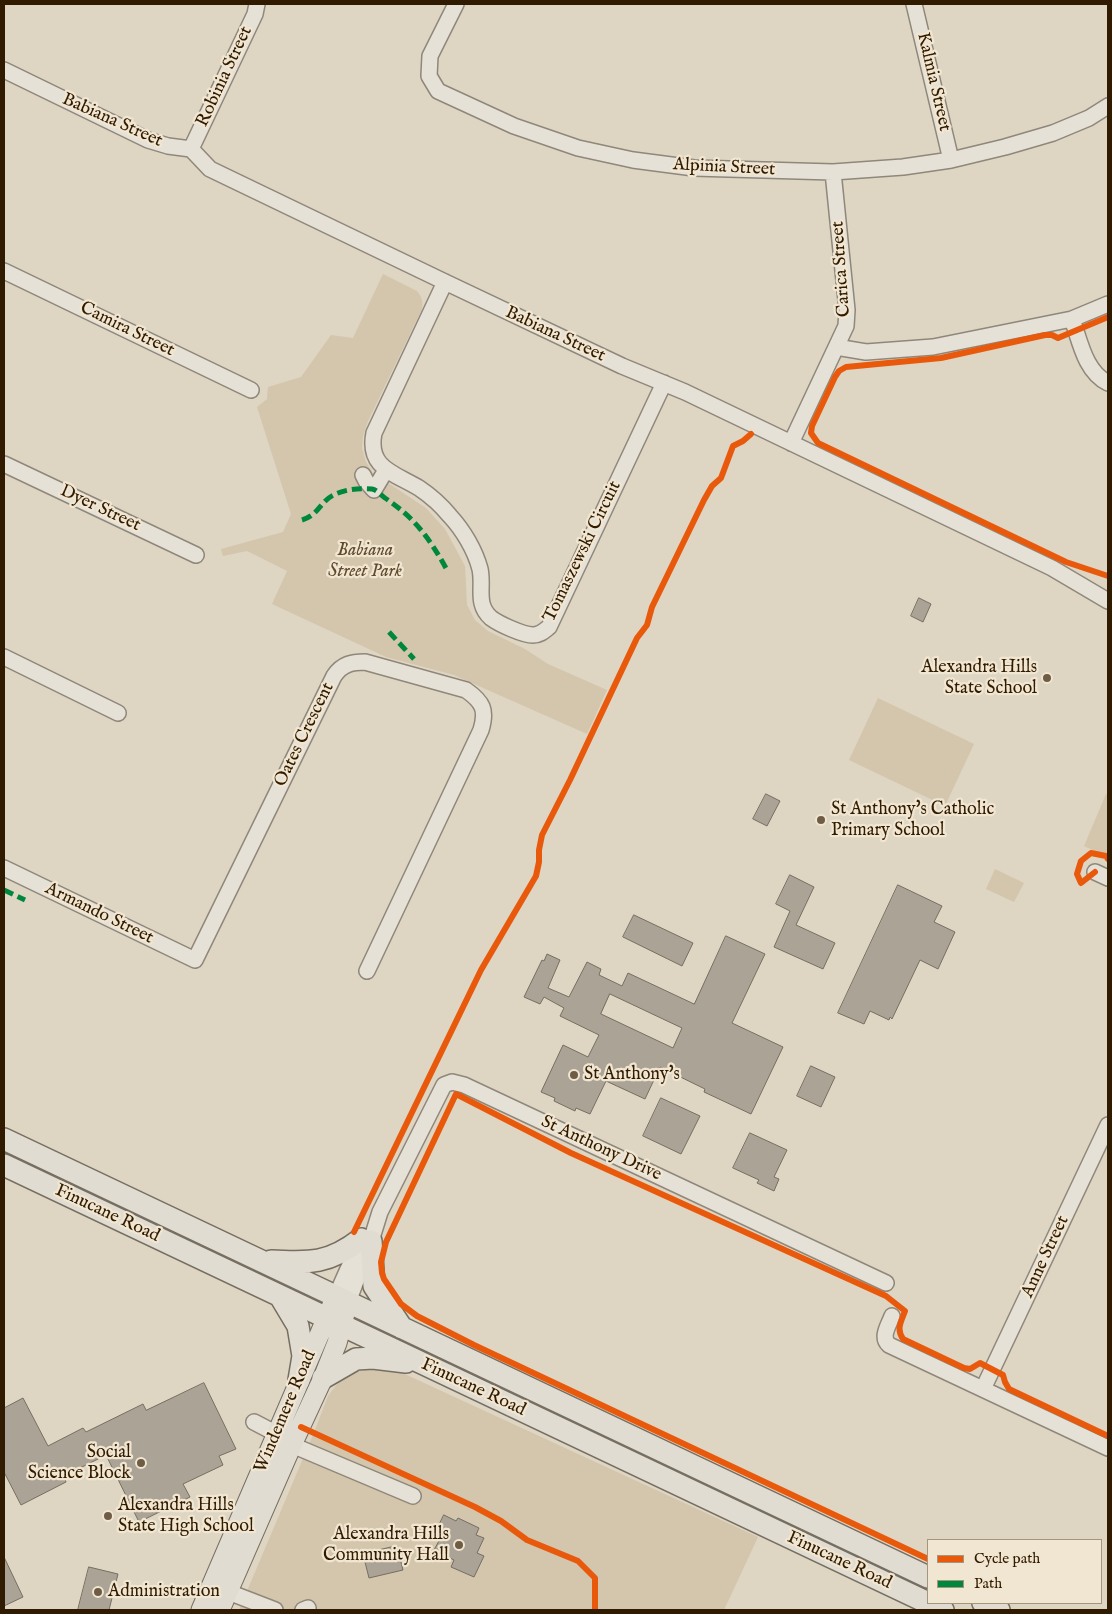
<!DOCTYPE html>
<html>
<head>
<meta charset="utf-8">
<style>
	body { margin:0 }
	#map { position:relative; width:1112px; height:1614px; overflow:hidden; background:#ded5c3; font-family:"IM FELL English",serif }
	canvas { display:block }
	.frame { position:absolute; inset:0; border:5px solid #311b00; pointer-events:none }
	.legend { position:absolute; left:927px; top:1539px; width:175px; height:65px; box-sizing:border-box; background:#f1e6d1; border:1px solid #a4957d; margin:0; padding:6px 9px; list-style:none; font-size:15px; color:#311b00 }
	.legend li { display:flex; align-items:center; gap:10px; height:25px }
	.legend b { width:25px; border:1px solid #a4957d }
</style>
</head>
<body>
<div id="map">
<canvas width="1112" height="1614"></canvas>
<div class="frame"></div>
<ul class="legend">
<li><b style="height:6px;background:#e8590c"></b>Cycle path</li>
<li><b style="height:6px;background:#00873e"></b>Path</li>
</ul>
</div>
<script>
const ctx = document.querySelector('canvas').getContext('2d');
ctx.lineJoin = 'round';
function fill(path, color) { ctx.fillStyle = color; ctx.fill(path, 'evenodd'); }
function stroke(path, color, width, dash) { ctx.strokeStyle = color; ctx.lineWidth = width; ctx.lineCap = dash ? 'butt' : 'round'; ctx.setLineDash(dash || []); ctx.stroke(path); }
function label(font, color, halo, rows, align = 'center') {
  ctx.font = font + ' "IM FELL English",serif'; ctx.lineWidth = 4.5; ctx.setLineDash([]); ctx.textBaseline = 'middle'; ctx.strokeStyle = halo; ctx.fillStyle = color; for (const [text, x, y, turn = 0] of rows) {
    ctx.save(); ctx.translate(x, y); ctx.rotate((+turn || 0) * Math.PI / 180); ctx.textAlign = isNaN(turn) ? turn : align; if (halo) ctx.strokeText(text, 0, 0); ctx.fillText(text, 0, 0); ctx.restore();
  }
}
const green = new Path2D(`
	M 383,274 L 417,291 C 422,297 423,301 422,309 L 368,421 L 363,436 L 362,448 L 366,462 L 373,473 L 426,508 L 445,529 L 465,566 L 467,605 L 475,620 L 488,631 L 525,649 L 548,664 L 607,690 L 587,734 L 454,675 L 386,657 L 272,604 L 287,571 L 247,551 L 223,556 L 221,549 L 283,532 L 291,514 L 257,407 L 267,399 L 268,387 L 301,377 L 331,335 L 353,338 Z
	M 878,698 L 974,744 L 945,806 L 849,760 Z
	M 1106,794 L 1108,795 L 1108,857 L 1084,846 Z
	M 995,869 L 1024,883 L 1014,902 L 986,889 Z
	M 370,1369 L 396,1370 L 758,1537 L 724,1610 L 239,1610 L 315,1430 L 328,1396 L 340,1380 L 357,1372 Z`);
const building = new Path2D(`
	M 919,598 L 931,604 L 923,622 L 911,616 Z
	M 766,794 L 780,801 L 767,826 L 753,819 Z
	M 790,875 L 814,887 L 796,925 L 835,943 L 823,969 L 774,947 L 790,911 L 776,904 Z
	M 898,885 L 942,906 L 934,922 L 955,932 L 938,969 L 920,960 L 892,1019 L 890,1017 L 889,1020 L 870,1011 L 864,1024 L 838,1013 Z
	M 634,915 L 693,943 L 682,966 L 623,937 Z
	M 726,936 L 765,954 L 732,1023 L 783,1047 L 751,1114 L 704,1092 L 705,1089 L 660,1067 L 645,1099 L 606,1081 L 590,1114 L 576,1108 L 575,1111 L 554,1101 L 555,1098 L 541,1092 L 563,1045 L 588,1057 L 599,1035 L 560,1016 L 564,1008 L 544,997 L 540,1004 L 524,997 L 542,960 L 544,961 L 547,954 L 560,960 L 548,988 L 569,997 L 587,962 L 601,969 L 599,975 L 622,986 L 628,973 L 694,1004 ZM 610,994 L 682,1028 L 673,1048 L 601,1014 Z
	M 811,1066 L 835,1077 L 821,1107 L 797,1096 Z
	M 661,1098 L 700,1116 L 681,1154 L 643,1136 Z
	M 750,1133 L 787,1150 L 774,1177 L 779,1179 L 774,1191 L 757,1183 L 759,1180 L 733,1168 Z
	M 204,1383 L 236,1449 L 219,1456 L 223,1465 L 183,1484 L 190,1497 L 139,1522 L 106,1455 L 64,1476 L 66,1482 L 21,1505 L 4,1472 L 4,1408 L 23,1398 L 48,1446 L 83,1428 L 86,1432 L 143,1404 L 146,1410 Z
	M 444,1515 L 456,1521 L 458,1518 L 479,1528 L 476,1535 L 484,1538 L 477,1553 L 484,1556 L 474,1577 L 451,1567 L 454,1560 L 434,1550 L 440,1539 L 434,1536 Z
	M 397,1546 L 403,1570 L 369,1578 L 363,1554 Z
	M 4,1557 L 23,1597 L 4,1606 Z
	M 89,1567 L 118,1574 L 109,1610 L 78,1610 Z`);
const minor = new Path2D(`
	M 456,4 L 430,56 L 429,76 L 438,91 L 514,126 L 578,148 L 633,160 L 694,168 L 833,172 L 903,167 L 951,160 L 1005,147 L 1053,133 L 1089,118 L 1108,106
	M 914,4 L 951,160
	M 4,70 L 148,140 L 168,146 L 191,149 L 210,169 L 445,282 L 622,366 L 685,392 L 1052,568 L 1108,601
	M 191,149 L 255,14 L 257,4
	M 4,271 L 251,390
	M 445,282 L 374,433 C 367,468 394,473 419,488 C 431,496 441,505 450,516 C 463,530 475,550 480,569 C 484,587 475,604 491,618 C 499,624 523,635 533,635 C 540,635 544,631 549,627 L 664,383
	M 1072,319 C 1080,341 1085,372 1108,383
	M 836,347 L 866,352 L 933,347 L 1072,319 L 1108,304
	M 791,443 L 846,326 L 847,310 L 833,172
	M 4,464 L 196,555
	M 363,475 L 366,481 L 374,490 L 386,470
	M 4,657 L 118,713
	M 4,868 L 195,960 L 334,676 C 342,664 352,662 365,662 L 466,690 C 483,702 487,710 481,730 L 367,971
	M 1095,872 L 1108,878
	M 336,1296 L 361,1240
	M 348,1302 L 371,1241 L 380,1212 L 444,1085 L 452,1082 L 464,1085 L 886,1283
	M 892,1316 C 889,1325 880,1337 889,1345 L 1108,1448
	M 983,1389 L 1108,1125
	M 254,1422 L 277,1434
	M 292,1445 L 413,1496
	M 218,1588 L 275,1610
	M 303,1610 L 308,1608`);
const major = new Path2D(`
	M 201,1610 L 336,1296
	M 220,1610 L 292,1445 L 323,1378 L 337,1343 L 348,1302`);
const highway = new Path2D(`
	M 4,1139 L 928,1577
	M 4,1165 L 943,1610
	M 371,1241 L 374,1286 L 402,1328
	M 271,1261 C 310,1263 329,1264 361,1239
	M 280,1296 L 298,1326 L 303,1356 L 299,1380
	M 323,1378 L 356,1359 L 373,1358 L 406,1362
	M 983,1603 L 999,1610`);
const quiet = new Path2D(`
	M 302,520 C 321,514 319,500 338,493 C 348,489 361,488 372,489 C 377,490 381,495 385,498 C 415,518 430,539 447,570
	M 389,632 L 414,659
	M 4,890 L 25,900`);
const cycleway = new Path2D(`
	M 1108,317 L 1058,338 L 1052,335 L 1045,335 L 941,358 L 846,367 L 839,371 L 835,377 L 812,426 L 811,433 L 818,443 L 1066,562 L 1108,576
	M 1095,872 L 1081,883 L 1077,874 L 1081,861 L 1091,853 L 1106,856 L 1108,859
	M 354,1232 L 481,970 L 536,876 L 539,862 L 539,850 L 542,835 L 570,780 L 637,638 L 647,625 L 652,607 L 704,500 L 712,486 L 721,478 L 733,446 L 743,441 L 751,434
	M 301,1427 L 475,1507 L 501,1521 L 527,1540 L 578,1561 L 595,1578 L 595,1610
	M 928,1559 L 474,1345 L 417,1316 L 401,1304 L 384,1279 L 382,1273 L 381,1262 L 386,1242 L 456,1094 L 571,1153 L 886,1296 L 905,1311 C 901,1322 896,1329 903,1339 L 964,1368 L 970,1369 L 980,1363 L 1003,1375 L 1005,1382 L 1009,1389 L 1108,1436`);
const markers = [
	[1047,678,5,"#6e5c44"],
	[821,820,5,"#6e5c44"],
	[574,1075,5,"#6e5c44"],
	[141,1463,5,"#6e5c44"],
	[108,1516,5,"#6e5c44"],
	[459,1545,5,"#6e5c44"],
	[98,1592,5,"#6e5c44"]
];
const streetNames = [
	["Robinia Street",225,77,-65],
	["Kalmia Street",933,82,77],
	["Babiana Street",112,121,24],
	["Alpinia Street",724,168,3],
	["Carica Street",842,269,-94],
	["Camira Street",127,330,26],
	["Babiana Street",555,335,25],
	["Dyer Street",100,509,25],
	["Tomaszewski Circuit",583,552,-64],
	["Oates Crescent",305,735,-64],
	["Armando Street",99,914,26],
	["St Anthony Drive",601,1149,25],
	["Finucane Road",107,1214,25],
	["Anne Street",1046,1257,-65],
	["Finucane Road",473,1388,25],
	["Windemere Road",286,1412,-67],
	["Finucane Road",839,1561,25]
];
const parkNames = [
	["Babiana",365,551],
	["Street Park",365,572]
];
const poiNames = [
	["Alexandra Hills",1037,668,"right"],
	["State School",1037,689,"right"],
	["St Anthony's Catholic",831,810],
	["Primary School",831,831],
	["St Anthony's",584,1075],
	["Social",131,1453,"right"],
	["Science Block",131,1474,"right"],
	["Alexandra Hills",118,1506],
	["State High School",118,1527],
	["Alexandra Hills",449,1535,"right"],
	["Community Hall",449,1556,"right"],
	["Administration",108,1592]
];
fill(green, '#d3c6ac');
fill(building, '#aba395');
stroke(building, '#766e61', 1);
stroke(minor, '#8f877a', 18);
stroke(major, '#766e61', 21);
stroke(highway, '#766e61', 24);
stroke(minor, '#e6e1d7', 15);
stroke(major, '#e1dcd1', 19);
stroke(highway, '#e1dcd1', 21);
stroke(quiet, '#00873e', 5, [10, 5]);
stroke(cycleway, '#e8590c', 6);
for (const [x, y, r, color] of markers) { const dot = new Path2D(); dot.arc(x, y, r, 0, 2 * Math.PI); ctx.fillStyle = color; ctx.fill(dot); stroke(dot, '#f1e6d1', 2); }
label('18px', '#311b00', '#f1e6d1', streetNames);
label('italic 18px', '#5f4a2e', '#f1e6d1', parkNames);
label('18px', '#311b00', '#f1e6d1', poiNames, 'left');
</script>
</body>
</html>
